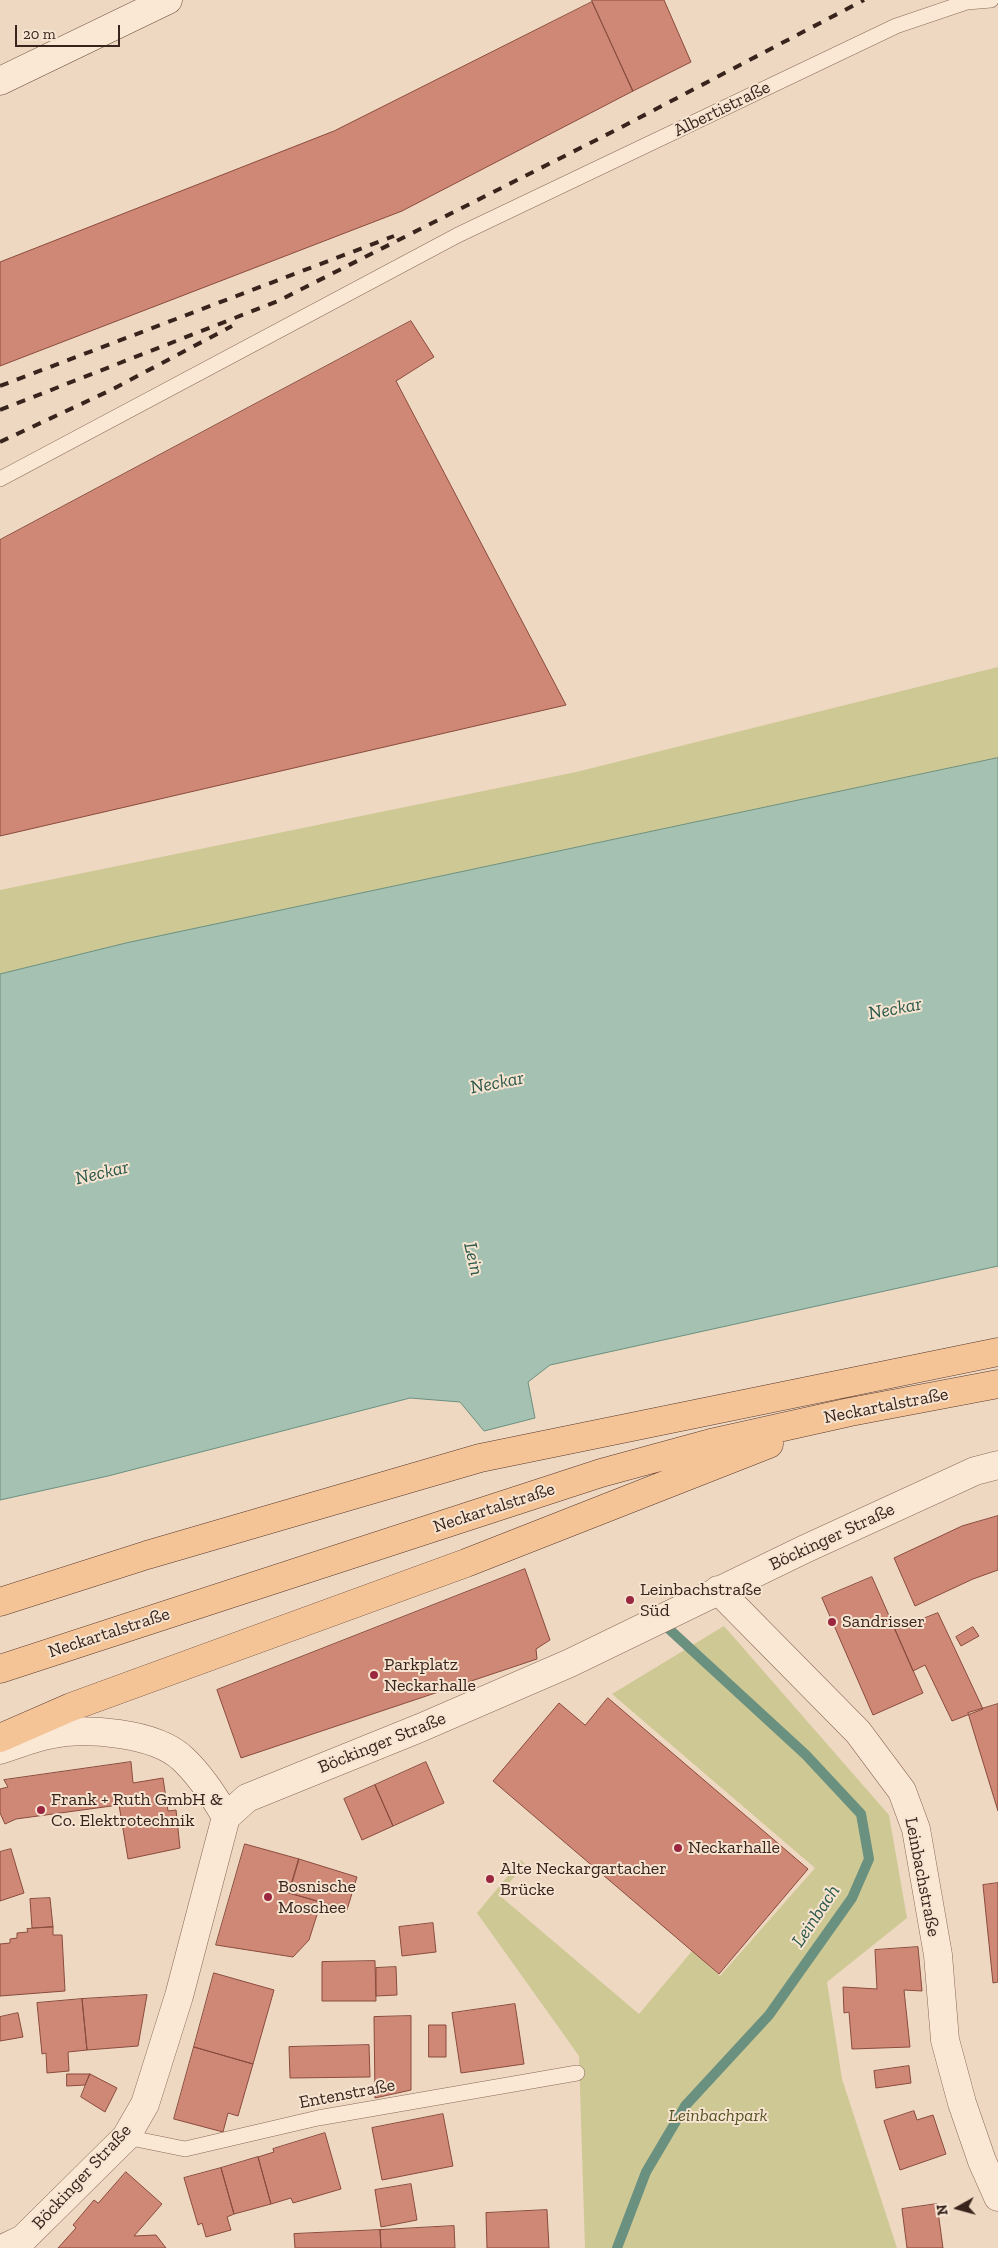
<!DOCTYPE html>
<html>
<head>
<meta charset="utf-8">
<style>
	body { margin:0 }
	#map { position:relative; width:998px; height:2248px; overflow:hidden; background:#efd8c1; font-family:"Zilla Slab",serif }
	canvas { display:block }
	.north { position:absolute; left:933px; top:2183px; width:50px; height:50px; -webkit-text-stroke:4px #f6e4d1; paint-order:stroke; rotate:263deg; font-size:14px; font-weight:700; line-height:20px; text-align:center; color:#38241d }
	.north::after { content:''; display:block; margin:auto; width:18px; height:22px; background:#38241d; clip-path:polygon(50% 0,100% 100%,50% 72%,0 100%) }
	.scale { position:absolute; left:15px; top:25px; width:105px; height:22px; box-sizing:border-box; border:2px solid #38241d; border-top:0; padding-left:6px; font-size:15px; line-height:18px; white-space:nowrap; color:#38241d; -webkit-text-stroke:4px #f6e4d1; paint-order:stroke }
</style>
</head>
<body>
<div id="map">
<canvas width="998" height="2248"></canvas>
<div class="north">N</div>
<div class="scale">20 m</div>
</div>
<script>
const ctx = document.querySelector('canvas').getContext('2d');
ctx.lineJoin = 'round';
function fill(path, color) { ctx.fillStyle = color; ctx.fill(path, 'evenodd'); }
function stroke(path, color, width, dash) { ctx.strokeStyle = color; ctx.lineWidth = width; ctx.lineCap = dash ? 'butt' : 'round'; ctx.setLineDash(dash || []); ctx.stroke(path); }
function label(font, color, halo, rows, align = 'center') {
  ctx.font = font + ' "Zilla Slab",serif'; ctx.lineWidth = 4; ctx.setLineDash([]); ctx.textBaseline = 'middle'; ctx.strokeStyle = halo; ctx.fillStyle = color; for (const [text, x, y, turn = 0] of rows) {
    ctx.save(); ctx.translate(x, y); ctx.rotate((+turn || 0) * Math.PI / 180); ctx.textAlign = isNaN(turn) ? turn : align; if (halo) ctx.strokeText(text, 0, 0); ctx.fillText(text, 0, 0); ctx.restore();
  }
}
const green = new Path2D(`
	M 998,667 L 998,758 L 126,943 L 0,974 L 0,890 L 576,772 Z
	M 724,1626 L 889,1815 L 907,1918 L 827,1982 L 842,2079 L 897,2248 L 585,2248 L 579,2056 L 477,1913 L 521,1860 L 525,1864 L 499,1895 L 639,2014 L 692,1951 L 720,1976 L 815,1868 L 612,1694 Z`);
const water = new Path2D(`
	M 998,758 L 998,1266 L 550,1365 L 528,1382 L 535,1418 L 484,1431 L 460,1402 L 410,1398 L 108,1476 L 0,1500 L 0,974 L 126,943 Z`);
const stream = new Path2D(`
	M 617,2248 L 646,2172 L 685,2106 L 769,2015 L 852,1898 L 869,1859 L 861,1814 L 806,1755 L 669,1629`);
const building = new Path2D(`
	M 592,0 L 664,0 L 691,62 L 633,91 Z
	M 592,2 L 633,91 L 402,211 L 0,366 L 0,262 L 334,131 Z
	M 411,321 L 434,357 L 396,381 L 566,705 L 0,836 L 0,540 Z
	M 998,1516 L 998,1570 L 973,1579 L 915,1606 L 894,1558 L 962,1526 Z
	M 525,1569 L 550,1640 L 536,1649 L 537,1659 L 241,1758 L 217,1690 Z
	M 872,1577 L 923,1693 L 873,1715 L 822,1598 Z
	M 938,1613 L 983,1709 L 952,1721 L 925,1665 L 913,1671 L 895,1630 Z
	M 973,1627 L 979,1636 L 961,1646 L 956,1637 Z
	M 608,1698 L 808,1869 L 719,1974 L 493,1781 L 559,1703 L 585,1725 Z
	M 998,1704 L 998,1811 L 968,1713 Z
	M 131,1762 L 133,1783 L 163,1778 L 168,1811 L 176,1810 L 180,1848 L 128,1859 L 119,1805 L 16,1819 L 5,1824 L 0,1813 L 0,1789 L 8,1787 L 4,1780 Z
	M 426,1762 L 444,1803 L 393,1826 L 375,1785 Z
	M 375,1785 L 393,1826 L 362,1840 L 344,1799 Z
	M 245,1844 L 299,1859 L 289,1893 L 321,1902 L 309,1940 L 293,1957 L 216,1945 Z
	M 11,1849 L 24,1893 L 0,1901 L 0,1852 Z
	M 299,1859 L 357,1877 L 346,1913 L 330,1908 L 330,1905 L 289,1893 Z
	M 998,1883 L 998,1982 L 993,1983 L 983,1885 Z
	M 50,1898 L 53,1927 L 32,1928 L 30,1899 Z
	M 433,1923 L 436,1952 L 402,1956 L 399,1927 Z
	M 53,1927 L 53,1935 L 62,1935 L 65,1991 L 0,1996 L 0,1944 L 10,1943 L 10,1939 L 17,1938 L 17,1933 L 28,1932 L 27,1929 Z
	M 918,1947 L 922,1991 L 904,1990 L 910,2047 L 852,2049 L 849,2012 L 844,2013 L 843,1987 L 877,1989 L 875,1950 Z
	M 375,1961 L 376,2001 L 322,2001 L 322,1962 Z
	M 396,1967 L 397,1995 L 376,1996 L 376,1968 Z
	M 214,1973 L 274,1990 L 253,2064 L 194,2047 Z
	M 147,1995 L 138,2046 L 87,2050 L 82,1999 Z
	M 82,1999 L 87,2050 L 68,2052 L 69,2071 L 47,2073 L 46,2053 L 42,2054 L 37,2003 Z
	M 515,2004 L 524,2064 L 461,2073 L 452,2013 Z
	M 18,2013 L 23,2037 L 0,2041 L 0,2017 Z
	M 411,2016 L 411,2090 L 375,2098 L 374,2017 Z
	M 429,2025 L 446,2025 L 446,2057 L 429,2057 Z
	M 369,2045 L 370,2077 L 290,2078 L 289,2047 Z
	M 194,2047 L 253,2064 L 238,2116 L 228,2113 L 223,2132 L 174,2119 Z
	M 909,2066 L 911,2083 L 876,2088 L 874,2071 Z
	M 67,2074 L 90,2074 L 85,2085 L 67,2086 Z
	M 90,2074 L 117,2088 L 105,2112 L 81,2097 Z
	M 914,2111 L 917,2120 L 933,2115 L 946,2154 L 900,2170 L 884,2121 Z
	M 443,2114 L 453,2166 L 382,2180 L 372,2128 Z
	M 325,2133 L 341,2189 L 293,2203 L 291,2198 L 271,2204 L 258,2157 L 274,2152 L 273,2149 Z
	M 258,2157 L 271,2204 L 234,2214 L 221,2168 Z
	M 221,2168 L 234,2214 L 227,2217 L 231,2230 L 206,2237 L 202,2223 L 198,2225 L 184,2178 Z
	M 126,2172 L 162,2204 L 134,2236 L 156,2235 L 166,2248 L 58,2248 L 76,2228 L 73,2225 L 94,2200 L 98,2203 Z
	M 411,2184 L 417,2220 L 381,2227 L 375,2190 Z
	M 937,2204 L 943,2248 L 907,2248 L 902,2209 Z
	M 547,2210 L 549,2248 L 487,2248 L 486,2213 Z
	M 454,2226 L 455,2248 L 381,2248 L 380,2230 Z
	M 380,2230 L 381,2248 L 295,2248 L 294,2234 Z`);
const service = new Path2D(`
	M 0,479 L 458,235 L 896,26 L 967,2 L 991,0
	M 126,2137 L 185,2149 L 318,2118 L 577,2073`);
const minor = new Path2D(`
	M 718,1590 L 858,1732 L 902,1791 L 916,1829 L 938,1955 L 945,2040 L 962,2103 L 982,2161 L 998,2197
	M 0,1750 C 16,1745 32,1738 48,1735 C 84,1727 155,1732 183,1759 C 201,1776 214,1796 226,1817
	M 4,2248 L 23,2239 L 126,2137 L 145,2104 L 179,1996 L 226,1817 L 247,1798 L 420,1728 L 570,1663 L 805,1549 L 975,1471 L 998,1465`);
const secondary = new Path2D(`
	M 0,81 L 168,0`);
const primary = new Path2D(`
	M 0,1602 L 147,1555 L 480,1458 L 998,1352
	M 0,1669 L 601,1473 L 711,1443 L 850,1412 L 998,1384
	M 0,1738 L 71,1707 L 466,1563 L 769,1444`);
const rail = new Path2D(`
	M 0,386 L 394,236
	M 0,410 L 278,301 L 614,131 L 864,0
	M 0,442 L 111,390 L 232,326`);
const markers = [
	[630,1600,5,"#9a263f"],
	[832,1622,5,"#9a263f"],
	[374,1675,5,"#9a263f"],
	[41,1810,5,"#9a263f"],
	[678,1848,5,"#9a263f"],
	[490,1879,5,"#9a263f"],
	[268,1897,5,"#9a263f"]
];
const streetNames = [
	["Albertistraße",722,109,-26],
	["Neckartalstraße",886,1406,-11],
	["Neckartalstraße",494,1508,-18],
	["Böckinger Straße",832,1537,-25],
	["Neckartalstraße",109,1633,-18],
	["Böckinger Straße",382,1743,-22],
	["Leinbachstraße",922,1877,79],
	["Entenstraße",347,2094,-11],
	["Böckinger Straße",82,2177,-47]
];
const poiNames = [
	["Leinbachstraße",640,1590],
	["Süd",640,1611],
	["Sandrisser",842,1622],
	["Parkplatz",384,1665],
	["Neckarhalle",384,1686],
	["Frank + Ruth GmbH &",51,1800],
	["Co. Elektrotechnik",51,1821],
	["Neckarhalle",688,1848],
	["Alte Neckargartacher",500,1869],
	["Brücke",500,1890],
	["Bosnische",278,1887],
	["Moschee",278,1908]
];
const parkNames = [
	["Leinbachpark",718,2116]
];
const waterNames = [
	["Neckar",895,1009,-11],
	["Neckar",497,1083,-11],
	["Neckar",102,1173,-13],
	["Lein",473,1259,77],
	["Leinbach",816,1916,-56]
];
fill(green, '#cec895');
fill(water, '#a4c1b2');
stroke(water, '#6a907f', 1);
stroke(stream, '#6a907f', 10);
fill(building, '#cf8875');
stroke(building, '#894b3d', 1);
stroke(service, '#896858', 16);
stroke(minor, '#896858', 29);
stroke(secondary, '#6b493b', 29);
stroke(primary, '#57372c', 29);
stroke(service, '#fae7d4', 15);
stroke(minor, '#fae7d4', 28);
stroke(secondary, '#fae7d4', 28);
stroke(primary, '#f4c497', 28);
stroke(rail, '#38241d', 4, [9, 9]);
for (const [x, y, r, color] of markers) { const dot = new Path2D(); dot.arc(x, y, r, 0, 2 * Math.PI); ctx.fillStyle = color; ctx.fill(dot); stroke(dot, '#f6e4d1', 2); }
label('18px', '#38241d', '#f6e4d1', streetNames);
label('18px', '#38241d', '#f6e4d1', poiNames, 'left');
label('italic 18px', '#535523', '#f6e4d1', parkNames);
label('italic 19px', '#2b594c', '#f6e4d1', waterNames);
</script>
</body>
</html>
